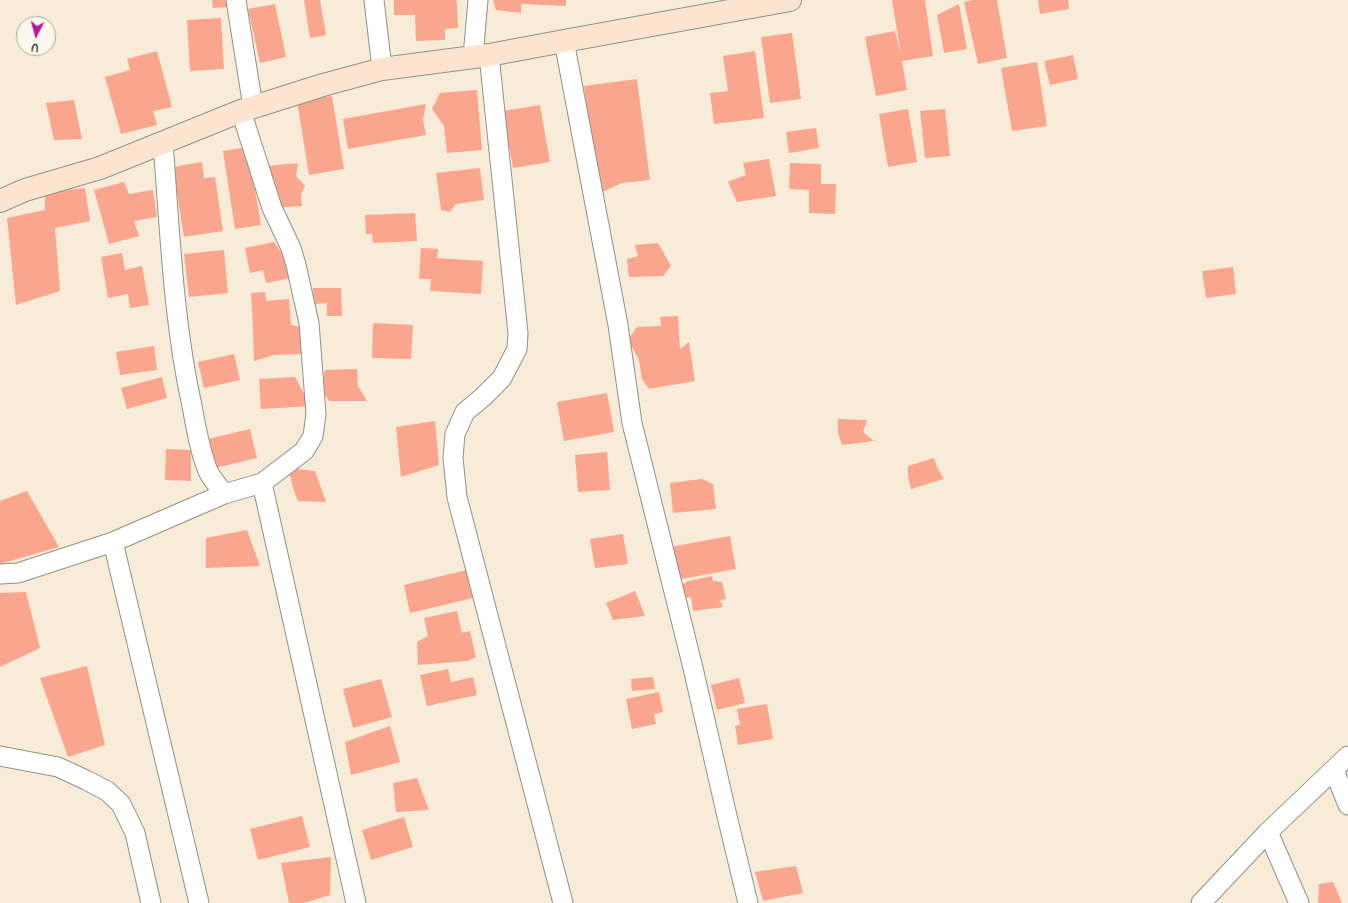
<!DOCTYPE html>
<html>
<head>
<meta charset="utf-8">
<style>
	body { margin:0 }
	#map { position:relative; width:1348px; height:903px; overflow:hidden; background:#f8ebd7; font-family:Pangolin,sans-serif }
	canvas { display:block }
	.north { position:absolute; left:16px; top:16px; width:40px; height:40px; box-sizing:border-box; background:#fbf7ec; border:1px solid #a3ada2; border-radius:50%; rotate:186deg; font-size:11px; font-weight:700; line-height:16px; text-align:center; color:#1f3d34 }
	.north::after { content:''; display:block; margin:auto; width:14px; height:18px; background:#b5179e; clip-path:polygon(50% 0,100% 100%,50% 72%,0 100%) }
</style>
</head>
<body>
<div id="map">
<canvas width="1348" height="903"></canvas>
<div class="north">U</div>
</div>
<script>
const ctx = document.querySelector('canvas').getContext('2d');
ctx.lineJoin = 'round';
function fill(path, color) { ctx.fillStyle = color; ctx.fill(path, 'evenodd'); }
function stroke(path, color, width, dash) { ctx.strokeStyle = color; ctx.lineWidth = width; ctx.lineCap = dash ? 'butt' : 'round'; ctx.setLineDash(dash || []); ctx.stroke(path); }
const building = new Path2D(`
	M 212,0 L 225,0 L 229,7 L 213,8 Z
	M 304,0 L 320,0 L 326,35 L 310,38 Z
	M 394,0 L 456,0 L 457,3 L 458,28 L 445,29 L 445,40 L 416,41 L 415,15 L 394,15 Z
	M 493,0 L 566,0 L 566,6 L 521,4 L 521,13 L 496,10 Z
	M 892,0 L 925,0 L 933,56 L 902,61 L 907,90 L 876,96 L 865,37 L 895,31 L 901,55 Z
	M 972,0 L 997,0 L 1007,58 L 978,64 L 964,2 Z
	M 1038,0 L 1068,0 L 1069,9 L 1040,14 Z
	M 275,4 L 286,57 L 260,63 L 248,9 Z
	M 959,4 L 967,49 L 944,53 L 937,15 Z
	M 221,18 L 224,69 L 190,71 L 187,20 Z
	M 792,33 L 801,99 L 770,103 L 761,37 Z
	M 157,51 L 172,107 L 153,111 L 157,125 L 121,134 L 105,77 L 130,70 L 127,59 Z
	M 755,51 L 764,118 L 714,124 L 710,93 L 728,91 L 723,56 Z
	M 1073,55 L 1078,79 L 1050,85 L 1044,61 Z
	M 1037,62 L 1047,126 L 1012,131 L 1001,68 Z
	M 637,79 L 650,180 L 622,183 L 598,194 L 584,86 Z
	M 477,90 L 482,150 L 447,153 L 444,126 L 432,109 L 440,93 Z
	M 332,96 L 344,169 L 309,175 L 297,101 Z
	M 74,100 L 82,139 L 54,140 L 46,103 Z
	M 426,104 L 423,119 L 426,135 L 348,149 L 343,119 Z
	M 540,105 L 550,162 L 513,168 L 503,111 Z
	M 908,109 L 917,162 L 888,167 L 879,114 Z
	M 945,109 L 950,156 L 925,158 L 920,111 Z
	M 816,128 L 819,148 L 789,153 L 786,132 Z
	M 248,147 L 261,225 L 235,229 L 223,151 Z
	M 769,159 L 776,196 L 737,202 L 728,182 L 746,175 L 743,163 Z
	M 202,162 L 204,178 L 215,177 L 223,231 L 184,237 L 173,167 Z
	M 298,163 L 296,176 L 305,186 L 301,195 L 302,206 L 272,208 L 268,166 Z
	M 790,163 L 821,164 L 821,184 L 836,184 L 835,214 L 809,213 L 809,190 L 789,189 Z
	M 480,168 L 484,200 L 456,204 L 450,212 L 441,210 L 436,173 Z
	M 124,182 L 129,194 L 153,190 L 157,217 L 134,221 L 139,236 L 109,244 L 94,190 Z
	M 85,188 L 90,221 L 55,228 L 60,291 L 16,305 L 7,218 L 45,210 L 45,193 Z
	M 415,213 L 417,241 L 373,243 L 372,234 L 366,234 L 365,215 Z
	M 274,242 L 288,262 L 291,278 L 266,283 L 263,270 L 250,273 L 245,248 Z
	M 658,243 L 671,266 L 663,276 L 629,277 L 627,259 L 638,256 L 635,245 Z
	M 421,248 L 438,249 L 437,258 L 483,261 L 481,294 L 430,291 L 431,279 L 419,279 Z
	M 224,250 L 228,293 L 189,297 L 184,254 Z
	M 122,253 L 125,270 L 142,266 L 149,305 L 130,308 L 128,294 L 108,298 L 101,257 Z
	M 1233,267 L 1236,294 L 1206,298 L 1202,271 Z
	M 313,288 L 341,288 L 342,316 L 327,316 L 327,303 L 314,304 Z
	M 265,292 L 266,301 L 289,299 L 291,325 L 301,327 L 302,354 L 274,355 L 254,361 L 253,328 L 251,293 Z
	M 678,316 L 680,349 L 689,342 L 695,381 L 649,389 L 642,379 L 639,360 L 628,340 L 637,327 L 661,326 L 660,317 Z
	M 373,323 L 413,325 L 411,359 L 372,358 Z
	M 154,346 L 157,370 L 120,375 L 116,352 Z
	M 234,354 L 240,380 L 204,388 L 198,362 Z
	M 357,369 L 358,386 L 367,401 L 329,401 L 320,387 L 325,370 Z
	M 162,377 L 167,398 L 127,409 L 121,388 Z
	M 295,377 L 311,406 L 261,409 L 259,379 Z
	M 607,393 L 614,432 L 564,441 L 557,402 Z
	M 838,419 L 867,420 L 863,432 L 874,441 L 842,445 L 838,433 Z
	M 435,421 L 439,465 L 401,477 L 396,427 Z
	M 250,429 L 257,458 L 215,468 L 208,439 Z
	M 166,449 L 191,450 L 191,481 L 165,480 Z
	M 607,452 L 610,490 L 578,492 L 575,455 Z
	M 934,458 L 937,467 L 944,479 L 911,489 L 908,476 L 908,466 Z
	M 288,468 L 315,471 L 326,502 L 298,501 L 294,491 Z
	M 702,479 L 713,484 L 716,509 L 673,513 L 670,483 Z
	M 27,491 L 59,547 L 0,564 L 0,501 Z
	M 247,530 L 260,566 L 206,568 L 206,538 Z
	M 623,534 L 628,564 L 595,568 L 590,539 Z
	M 730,536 L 736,569 L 676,580 L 670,547 Z
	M 467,570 L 473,598 L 410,613 L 404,585 Z
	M 712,576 L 713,581 L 722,582 L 726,599 L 720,600 L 723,607 L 693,611 L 691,597 L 683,598 L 681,585 L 689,581 Z
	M 635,591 L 645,616 L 613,620 L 606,603 Z
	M 26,592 L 40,648 L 0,667 L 0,593 Z
	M 457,611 L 462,633 L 470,631 L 476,657 L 468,661 L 418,665 L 417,642 L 428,636 L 424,618 Z
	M 87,666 L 105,745 L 68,757 L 40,678 Z
	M 448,669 L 451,682 L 473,677 L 477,695 L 427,706 L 420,675 Z
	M 653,677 L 655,689 L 632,691 L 631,679 Z
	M 739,678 L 745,703 L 717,710 L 711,685 Z
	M 381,679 L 392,717 L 353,728 L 343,689 Z
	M 659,692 L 663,712 L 654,714 L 656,724 L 632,729 L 626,699 Z
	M 767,704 L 773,739 L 738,745 L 735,726 L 740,725 L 737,709 Z
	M 390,726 L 400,762 L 351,775 L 345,742 Z
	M 417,778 L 429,810 L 396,812 L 393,783 Z
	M 302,816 L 310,847 L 258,860 L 250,829 Z
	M 404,817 L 413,847 L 371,860 L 362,830 Z
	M 331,857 L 330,895 L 304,903 L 289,903 L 281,863 Z
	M 796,866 L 803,893 L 763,901 L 755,872 Z
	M 1333,882 L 1342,903 L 1318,903 L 1319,884 Z`);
const street = new Path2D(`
	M 236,0 L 253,107
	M 374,0 L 382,69
	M 564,41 L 618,325 L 632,423 L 693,668 L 727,816 L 748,903
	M 489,55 L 518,333 L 517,349 L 502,378 L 483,397 L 465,412 L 455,434 L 453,458 L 457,497 L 563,903
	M 473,57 L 478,0
	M 241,111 L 272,208 L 291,248 L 296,265 L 309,323 L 316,414 L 313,436 L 304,451 L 262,483
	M 163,143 C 170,231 173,320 192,406 C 196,428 200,451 208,471 C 212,479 219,487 224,494 L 262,483 L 356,903
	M 113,542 L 199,903
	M 0,574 L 18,573 L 113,542 L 224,494
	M 0,756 L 58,767 L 86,780 L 107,791 L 121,804 L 135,833 L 151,903
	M 1334,770 L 1348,805
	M 1268,832 L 1299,903
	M 1201,903 L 1268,832 L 1348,756`);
const secondary = new Path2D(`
	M 0,201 L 25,190 L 100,168 L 241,111 L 323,85 L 382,69 L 489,55 L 564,41 L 790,0`);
fill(building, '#faa68f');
stroke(street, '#8c9486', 21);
stroke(secondary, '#8c9486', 24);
stroke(street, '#fff', 19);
stroke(secondary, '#fde4d0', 22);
</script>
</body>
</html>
